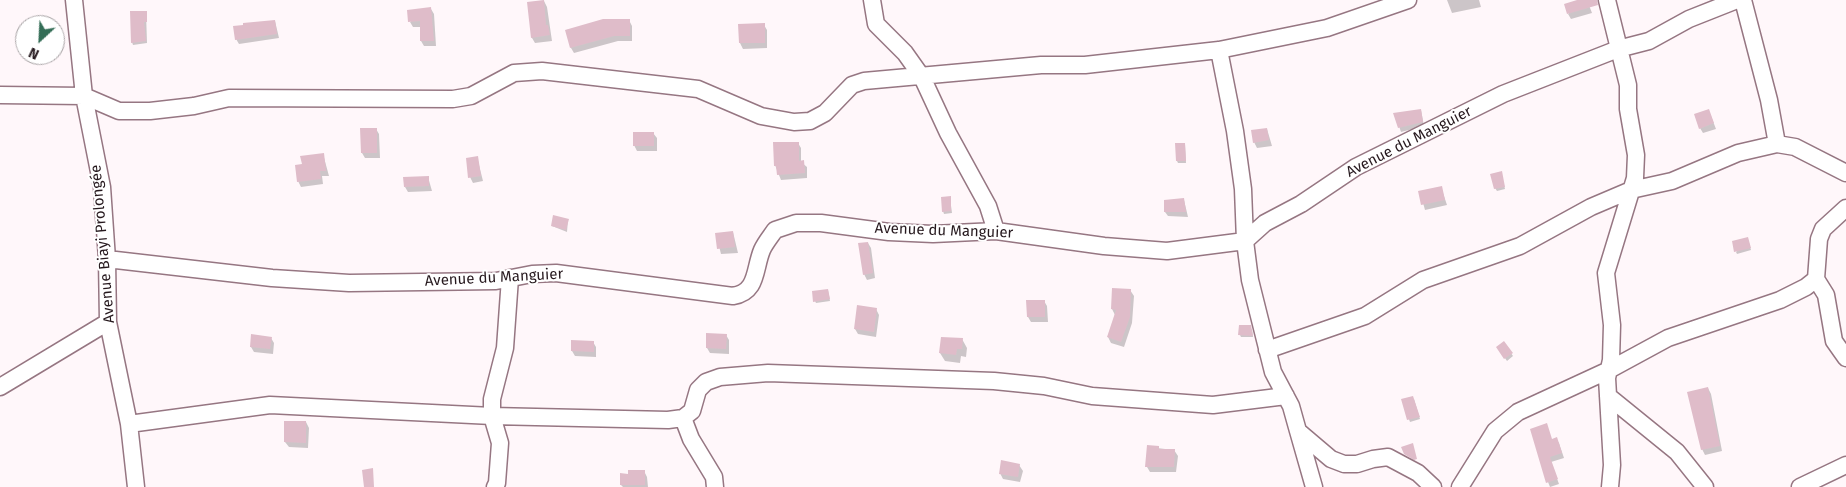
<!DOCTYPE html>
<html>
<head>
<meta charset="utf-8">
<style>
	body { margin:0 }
	#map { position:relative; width:1846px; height:487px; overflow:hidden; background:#fff7fa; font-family:"Fira Sans",sans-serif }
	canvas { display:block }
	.north { position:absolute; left:15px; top:15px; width:50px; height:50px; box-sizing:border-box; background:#fff; border:1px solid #a8a3a5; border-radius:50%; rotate:205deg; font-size:14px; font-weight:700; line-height:20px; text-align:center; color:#26191e }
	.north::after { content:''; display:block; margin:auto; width:18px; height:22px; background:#336d56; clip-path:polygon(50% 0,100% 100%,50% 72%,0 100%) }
</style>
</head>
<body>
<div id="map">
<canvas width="1846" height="487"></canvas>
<div class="north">N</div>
</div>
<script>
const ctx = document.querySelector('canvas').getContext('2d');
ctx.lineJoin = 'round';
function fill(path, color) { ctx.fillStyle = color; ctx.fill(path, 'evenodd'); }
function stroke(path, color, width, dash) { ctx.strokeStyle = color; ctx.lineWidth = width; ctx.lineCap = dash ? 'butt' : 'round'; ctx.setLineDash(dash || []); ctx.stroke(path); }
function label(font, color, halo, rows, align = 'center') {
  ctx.font = font + ' "Fira Sans",sans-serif'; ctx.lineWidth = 4; ctx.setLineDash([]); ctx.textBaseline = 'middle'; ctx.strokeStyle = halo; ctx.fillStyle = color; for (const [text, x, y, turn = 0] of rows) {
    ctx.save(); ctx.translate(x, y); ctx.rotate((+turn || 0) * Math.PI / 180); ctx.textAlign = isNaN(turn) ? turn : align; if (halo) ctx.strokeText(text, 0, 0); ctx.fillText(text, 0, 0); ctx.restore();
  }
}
const shadow = new Path2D(`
	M 1447,0 L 1479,0 L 1481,7 L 1452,13 Z
	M 1582,0 L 1587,0 L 1592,13 L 1571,19 L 1568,14 Z
	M 544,1 L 547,7 L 552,41 L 535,43 L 532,38 L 528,3 Z
	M 431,9 L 434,14 L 436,46 L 424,46 L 421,41 L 421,27 L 413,27 L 410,22 Z
	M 146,12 L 147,43 L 133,45 L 132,42 Z
	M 629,20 L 632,26 L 632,41 L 618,41 L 574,53 L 571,48 L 566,30 Z
	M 275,21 L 279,38 L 239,44 L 236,39 Z
	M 740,25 L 764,25 L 767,30 L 767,48 L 743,49 L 740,43 Z
	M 1421,110 L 1424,126 L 1401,132 L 1395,114 Z
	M 1711,116 L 1716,129 L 1703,133 L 1700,128 Z
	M 376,129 L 379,134 L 380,158 L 365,158 L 362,153 Z
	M 1267,129 L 1272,146 L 1257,148 L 1254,142 Z
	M 653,133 L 657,138 L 657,151 L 637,151 L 634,145 Z
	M 798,143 L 801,148 L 801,162 L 807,167 L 807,178 L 781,180 L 775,165 Z
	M 1185,144 L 1186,163 L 1178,163 L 1177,161 Z
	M 323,154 L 329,176 L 322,176 L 323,184 L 301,187 L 298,181 L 303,165 Z
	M 477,157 L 483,181 L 473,183 L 470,177 Z
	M 1501,172 L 1505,189 L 1497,191 L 1495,188 Z
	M 428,177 L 432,191 L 408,192 L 405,187 Z
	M 1441,187 L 1447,205 L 1425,210 L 1420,192 Z
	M 950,198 L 952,213 L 944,214 L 943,211 Z
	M 1184,200 L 1188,217 L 1168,216 L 1165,212 Z
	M 568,220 L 567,232 L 552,226 Z
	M 733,232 L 738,253 L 721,254 L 716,234 Z
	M 1748,239 L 1751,250 L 1737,254 L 1736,252 Z
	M 868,243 L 871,248 L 875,278 L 867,280 L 864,274 Z
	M 1113,289 L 1130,290 L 1134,296 L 1132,323 L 1124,347 L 1111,343 L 1108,337 L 1115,315 L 1112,309 Z
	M 828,290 L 830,301 L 816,303 L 815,301 Z
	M 1044,301 L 1047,306 L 1048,322 L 1031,322 L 1028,317 Z
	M 876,309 L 879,315 L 876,337 L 858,334 L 855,329 Z
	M 1252,329 L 1253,337 L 1241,337 L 1240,335 Z
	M 726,335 L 729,340 L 729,354 L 710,353 L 707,348 Z
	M 271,338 L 274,343 L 273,354 L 254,352 L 251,347 Z
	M 962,339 L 967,348 L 966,357 L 961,356 L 960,363 L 945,361 L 940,353 Z
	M 593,342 L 596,347 L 596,357 L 575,356 L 572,351 Z
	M 1504,343 L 1513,356 L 1507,361 L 1498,348 Z
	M 1708,388 L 1711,394 L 1722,451 L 1705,455 L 1702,449 Z
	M 1414,399 L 1420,419 L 1410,422 L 1402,400 Z
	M 306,422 L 309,428 L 308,448 L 289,447 L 285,442 Z
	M 1532,429 L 1552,440 L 1556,439 L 1559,443 L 1564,458 L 1551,462 L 1559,484 L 1550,487 L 1548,482 Z
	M 1148,447 L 1174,450 L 1178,456 L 1176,472 L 1150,472 L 1147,467 Z
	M 1019,465 L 1023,471 L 1020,482 L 1003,479 L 1000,473 Z
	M 644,471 L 647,477 L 648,487 L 623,487 L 621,485 L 629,475 Z`);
const building = new Path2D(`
	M 544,0 L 546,25 L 548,25 L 550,35 L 531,38 L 527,2 Z
	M 1577,0 L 1597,0 L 1598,5 L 1567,14 L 1564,4 Z
	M 431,7 L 434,41 L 420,41 L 420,21 L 408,22 L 407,10 Z
	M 130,11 L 147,11 L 147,22 L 144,22 L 146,41 L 131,43 Z
	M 603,19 L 630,19 L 630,36 L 614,36 L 570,48 L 565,30 Z
	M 275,20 L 277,34 L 235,40 L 233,26 L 243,25 L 243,23 Z
	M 765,23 L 765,43 L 739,43 L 738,24 Z
	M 1421,109 L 1423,122 L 1398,128 L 1393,113 Z
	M 1709,109 L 1714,123 L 1699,129 L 1694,114 Z
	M 360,128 L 377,128 L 377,153 L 361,153 Z
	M 1267,128 L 1269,140 L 1253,143 L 1251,130 Z
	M 633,132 L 654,132 L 654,146 L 633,146 Z
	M 773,142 L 799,142 L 799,161 L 804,160 L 805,173 L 777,175 L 776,166 L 774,166 Z
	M 1175,143 L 1185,143 L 1186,161 L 1176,161 Z
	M 324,153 L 326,171 L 320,171 L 321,179 L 297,182 L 295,165 L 302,164 L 300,156 Z
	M 478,156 L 481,176 L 468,178 L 466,158 Z
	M 1502,171 L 1505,187 L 1494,189 L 1490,174 Z
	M 429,176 L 429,186 L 404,187 L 403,177 Z
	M 1442,186 L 1445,200 L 1421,205 L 1418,191 Z
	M 951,196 L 951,211 L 942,212 L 941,197 Z
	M 1184,198 L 1186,212 L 1164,212 L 1164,200 Z
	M 553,215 L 569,219 L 566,230 L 551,226 Z
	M 733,231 L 735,247 L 717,249 L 715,233 Z
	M 1748,237 L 1751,248 L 1734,252 L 1732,241 Z
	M 868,242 L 873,273 L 863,275 L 858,243 Z
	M 1112,288 L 1131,289 L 1130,317 L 1121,342 L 1107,337 L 1116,310 L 1111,309 Z
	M 828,289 L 830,299 L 813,302 L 812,291 Z
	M 1026,300 L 1045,300 L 1045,317 L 1027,317 Z
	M 857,305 L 877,308 L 874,332 L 854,329 Z
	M 1239,325 L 1251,325 L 1253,336 L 1238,335 Z
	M 706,333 L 727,334 L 726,349 L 706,348 Z
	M 251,334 L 272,337 L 270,349 L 250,347 Z
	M 941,337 L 963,338 L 962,349 L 957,349 L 956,355 L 939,353 Z
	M 571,340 L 594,341 L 594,352 L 571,351 Z
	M 1504,341 L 1513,353 L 1504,359 L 1496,347 Z
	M 1708,387 L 1720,446 L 1701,450 L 1687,392 Z
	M 1413,396 L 1420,417 L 1407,420 L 1401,399 Z
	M 284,421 L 306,421 L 306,443 L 284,442 Z
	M 1547,423 L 1552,439 L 1557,437 L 1562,453 L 1550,457 L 1558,479 L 1546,483 L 1530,429 Z
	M 1413,443 L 1417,459 L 1414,460 L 1404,454 L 1401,447 Z
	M 1147,445 L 1159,446 L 1159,449 L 1175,449 L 1174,467 L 1145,467 Z
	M 1001,460 L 1020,464 L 1018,477 L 999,474 Z
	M 373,468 L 374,487 L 364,487 L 362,470 Z
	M 628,470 L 645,470 L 645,485 L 620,485 L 620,473 L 628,474 Z`);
const minor = new Path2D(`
	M 74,0 L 84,96 L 102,187 L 107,259 L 108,322 L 129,424 L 136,487
	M 872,0 L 876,24 L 905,53 L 922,77 L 948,133 L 988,206 L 996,231
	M 1607,0 L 1628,85 L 1628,109 L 1636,155 L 1635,178 L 1606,273 L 1612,325 L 1611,360 L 1607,378 L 1612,465 L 1610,487
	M 1743,0 L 1769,100 L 1777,144
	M 1219,50 L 1235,131 L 1243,189 L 1245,241 L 1250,280 L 1273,372 L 1291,406 L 1298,431 L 1331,459 L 1344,464 L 1357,464 L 1373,459 L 1388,457 L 1418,473 L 1433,487
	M 0,95 L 84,96 L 119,111 L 150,111 L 194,106 L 229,98 L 453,99 L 471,96 L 514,73 L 542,71 L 698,89 L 761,116 L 794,122 L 810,121 L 825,113 L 852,85 L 864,81 L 1041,65 L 1085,65 L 1219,50 L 1327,28 L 1408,0
	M 107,259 L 272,278 L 349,283 L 496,281 L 532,274 L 556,273 L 733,296 C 758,292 754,269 762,250 C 765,243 771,236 775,230 L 796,223 L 821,223 L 889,232 L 933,234 L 996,231 L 1104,246 L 1167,251 L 1245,241 L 1265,223 L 1301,204 L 1356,167 L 1503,94 L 1618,49 L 1649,41 L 1689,19 L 1737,0
	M 1816,279 L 1826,295 L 1834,341 L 1846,358
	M 1267,350 L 1365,316 L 1423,280 L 1520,246 L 1591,207 L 1631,190 L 1672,181 L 1738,153 L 1777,144 L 1795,147 L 1846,173
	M 0,387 L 108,322
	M 1608,396 L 1677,452 L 1705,487
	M 683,418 L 691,439 L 714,477 L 715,487
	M 129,424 L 270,405 L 492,416 L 668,420 L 683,418 L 692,411 L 698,390 L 706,382 L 720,377 L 768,373 L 994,381 L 1044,386 L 1092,396 L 1213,405 L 1286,396
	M 1298,431 L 1314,487
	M 495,487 L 497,483 L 500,443 L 492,416 L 492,399 L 505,348 L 510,278
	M 1460,487 L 1495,431 L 1518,412 L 1609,370 L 1668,338 L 1780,300 L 1806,287 L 1816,279 L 1819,239 L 1823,229 L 1846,208
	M 1800,487 L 1846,465`);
const streetNames = [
	["Avenue du Manguier",1409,142,-27],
	["Avenue du Manguier",944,231,2],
	["Avenue Biayi Prolongée",103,244,-95],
	["Avenue du Manguier",494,278,-3]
];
fill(shadow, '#0003');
fill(building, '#dfbcc9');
stroke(minor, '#967682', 19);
stroke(minor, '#fff', 16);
label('15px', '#26191e', '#fff', streetNames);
</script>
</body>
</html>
